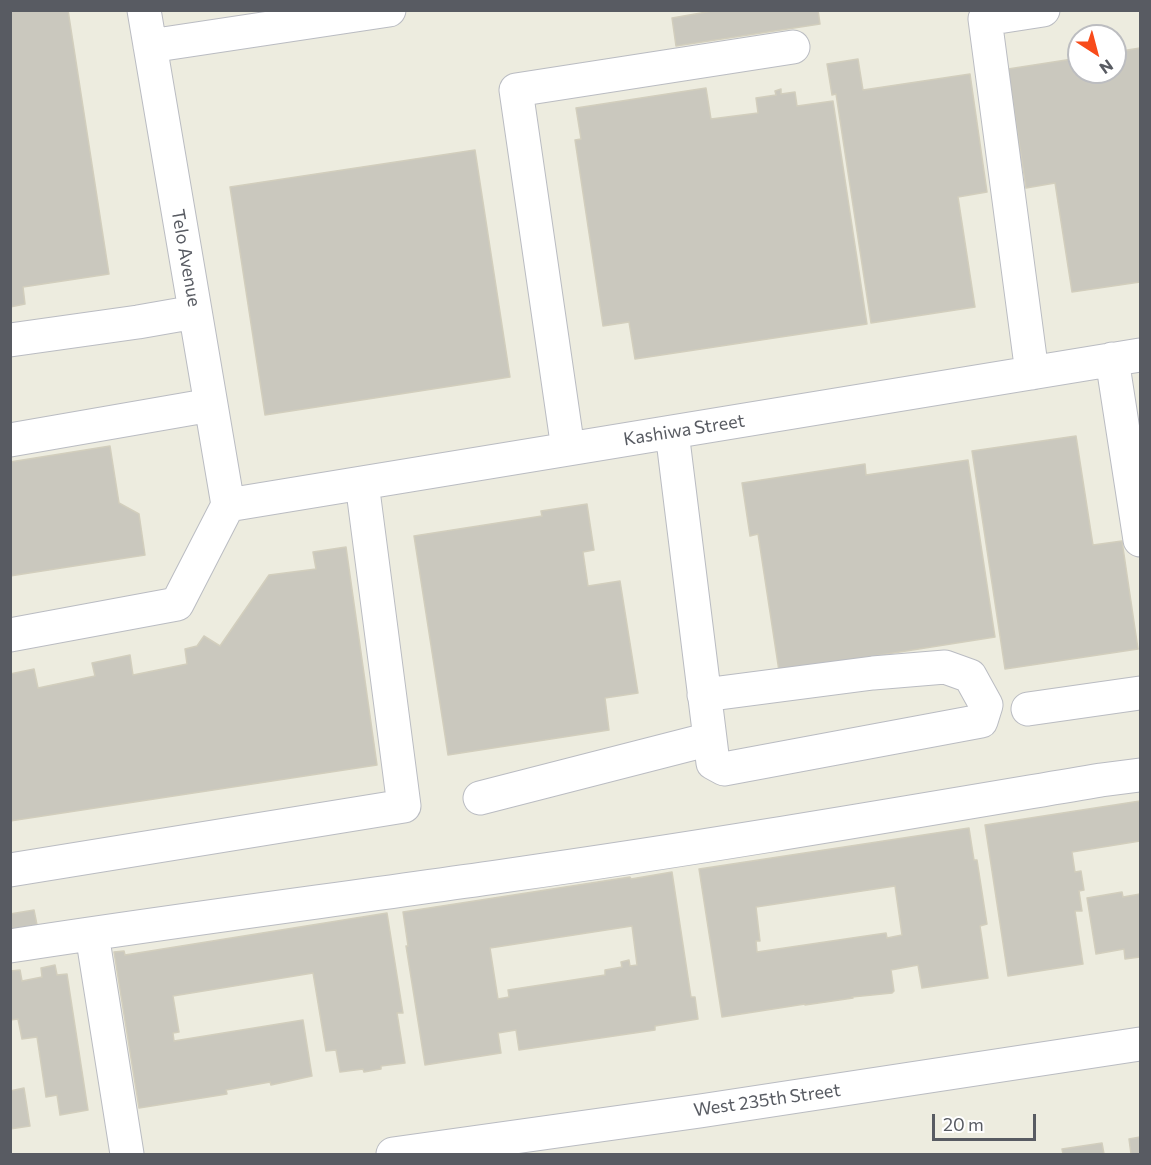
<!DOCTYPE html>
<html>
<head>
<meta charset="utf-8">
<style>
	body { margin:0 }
	#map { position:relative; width:1151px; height:1165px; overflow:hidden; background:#edecdf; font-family:Commissioner,sans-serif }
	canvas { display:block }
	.frame { position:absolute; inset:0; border:12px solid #585b62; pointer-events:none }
	.north { position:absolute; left:1067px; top:24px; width:60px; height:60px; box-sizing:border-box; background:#fff; border:2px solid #bcbdc0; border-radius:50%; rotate:144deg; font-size:16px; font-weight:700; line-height:24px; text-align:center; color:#585b62 }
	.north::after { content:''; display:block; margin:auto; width:21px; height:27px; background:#f84b1a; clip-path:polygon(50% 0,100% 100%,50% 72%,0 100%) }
	.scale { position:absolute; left:932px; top:1114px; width:104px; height:27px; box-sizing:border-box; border:3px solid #585b62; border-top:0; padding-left:8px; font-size:18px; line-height:21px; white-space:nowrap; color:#585b62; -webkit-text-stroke:4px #fff; paint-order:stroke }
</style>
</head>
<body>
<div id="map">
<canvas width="1151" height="1165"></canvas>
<div class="frame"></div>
<div class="north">N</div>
<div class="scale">20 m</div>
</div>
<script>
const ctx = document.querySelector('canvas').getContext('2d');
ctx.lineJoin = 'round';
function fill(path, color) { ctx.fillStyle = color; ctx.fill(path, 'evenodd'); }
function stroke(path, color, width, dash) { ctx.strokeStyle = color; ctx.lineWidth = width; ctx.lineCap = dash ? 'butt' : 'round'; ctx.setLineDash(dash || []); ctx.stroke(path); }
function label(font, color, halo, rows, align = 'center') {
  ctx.font = font + ' Commissioner,sans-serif'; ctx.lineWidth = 6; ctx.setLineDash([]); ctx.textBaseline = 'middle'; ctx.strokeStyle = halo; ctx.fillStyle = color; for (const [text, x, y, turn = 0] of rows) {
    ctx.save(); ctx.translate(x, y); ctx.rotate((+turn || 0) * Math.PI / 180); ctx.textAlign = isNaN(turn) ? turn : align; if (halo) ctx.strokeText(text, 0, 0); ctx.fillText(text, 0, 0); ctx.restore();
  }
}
const building = new Path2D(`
	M 10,10 L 68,10 L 109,274 L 23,287 L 25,304 L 10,307 Z
	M 718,10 L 818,10 L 820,24 L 676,46 L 672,18 Z
	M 1140,48 L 1140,282 L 1072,292 L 1055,183 L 1026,188 L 1008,69 L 1079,58 L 1079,72 L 1115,72 L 1115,52 Z
	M 858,59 L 863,90 L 970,74 L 987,192 L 958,197 L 975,307 L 871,323 L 836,94 L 832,95 L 827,64 Z
	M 706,88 L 711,119 L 758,113 L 756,98 L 776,95 L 775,91 L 781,89 L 781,94 L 795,92 L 797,106 L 833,101 L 867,324 L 635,359 L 629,322 L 603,326 L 575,140 L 581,139 L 576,108 Z
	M 475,150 L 510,377 L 265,415 L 230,187 Z
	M 1076,436 L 1093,545 L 1122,541 L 1138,649 L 1005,669 L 972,451 Z
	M 110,446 L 119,503 L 139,514 L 145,555 L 10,576 L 10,462 Z
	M 968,460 L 995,637 L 779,671 L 758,534 L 750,536 L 742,483 L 865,464 L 866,475 Z
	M 587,504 L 594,550 L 583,552 L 588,586 L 620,581 L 638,693 L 605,698 L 609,730 L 448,755 L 414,536 L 542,516 L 541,511 Z
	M 346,547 L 377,765 L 10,821 L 10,674 L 34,669 L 38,688 L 95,676 L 92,663 L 130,655 L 133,675 L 187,664 L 185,649 L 197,646 L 204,636 L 220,646 L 269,575 L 316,569 L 313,552 Z
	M 1140,801 L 1140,841 L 1072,852 L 1075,872 L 1081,871 L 1084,890 L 1079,891 L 1082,911 L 1075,911 L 1083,964 L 1008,976 L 985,825 Z
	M 969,828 L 974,860 L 977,860 L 987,924 L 980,926 L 988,978 L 922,988 L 918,965 L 891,970 L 894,991 L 892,993 L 852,997 L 853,998 L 805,1005 L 805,1004 L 722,1017 L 699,869 ZM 895,886 L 902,935 L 887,938 L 886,933 L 757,952 L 756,941 L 760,941 L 756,907 Z
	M 672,872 L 691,997 L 695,997 L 698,1019 L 655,1026 L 655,1030 L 519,1050 L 516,1030 L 498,1033 L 501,1053 L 425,1065 L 406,946 L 408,946 L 403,912 L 630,877 L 631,879 ZM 632,926 L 637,965 L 630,966 L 629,960 L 621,962 L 622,967 L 605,970 L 605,975 L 508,990 L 509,997 L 498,999 L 490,948 Z
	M 1122,892 L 1123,897 L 1140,894 L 1140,957 L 1125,959 L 1124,949 L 1096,954 L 1087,898 Z
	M 34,910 L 37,925 L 10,929 L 10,914 Z
	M 387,913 L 403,1013 L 397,1013 L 405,1063 L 381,1066 L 381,1069 L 364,1072 L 363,1069 L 340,1072 L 336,1050 L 326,1051 L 313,973 L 173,996 L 179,1032 L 173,1033 L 174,1041 L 303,1020 L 312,1076 L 271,1085 L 270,1082 L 226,1090 L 227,1094 L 139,1108 L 114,952 L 124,951 L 125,955 Z
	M 55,965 L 57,975 L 67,974 L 88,1110 L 60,1115 L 57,1095 L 46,1097 L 37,1037 L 22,1039 L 18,1019 L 10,1020 L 10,971 L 20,970 L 22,981 L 42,977 L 41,968 Z
	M 24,1088 L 30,1126 L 10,1129 L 10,1091 Z
	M 1140,1137 L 1140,1154 L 1131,1154 L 1129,1139 Z
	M 1102,1143 L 1104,1154 L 1063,1154 L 1062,1149 Z`);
const minor = new Path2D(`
	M 144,10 L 228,505
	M 150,46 L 389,10
	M 10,340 L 138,322 L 195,312
	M 1112,359 L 1140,540
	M 1032,373 L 985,19 L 1043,10
	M 672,432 L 713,763 L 724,769 L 981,721 L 986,705 L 970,676 L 945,667 L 873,673 L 704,695
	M 10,440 L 211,405
	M 568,449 L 516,90 L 793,47
	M 228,505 L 1140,355
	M 10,635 L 177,604 L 228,505
	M 1028,709 L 1140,693
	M 480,798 L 710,739
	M 10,870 L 404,806 L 362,483
	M 92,934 L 127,1154
	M 10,946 C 177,920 344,899 510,875 C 708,847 905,813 1101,780 L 1140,775
	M 393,1154 L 700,1111 L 1140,1044`);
const streetNames = [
	["Telo Avenue",186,258,80],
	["Kashiwa Street",684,430,-9],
	["West 235th Street",767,1100,-8]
];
fill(building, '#cac8be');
stroke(building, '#d2cebd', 1.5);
stroke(minor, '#babcc2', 35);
stroke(minor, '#fff', 33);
label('18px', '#585b62', '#fff', streetNames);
</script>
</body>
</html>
